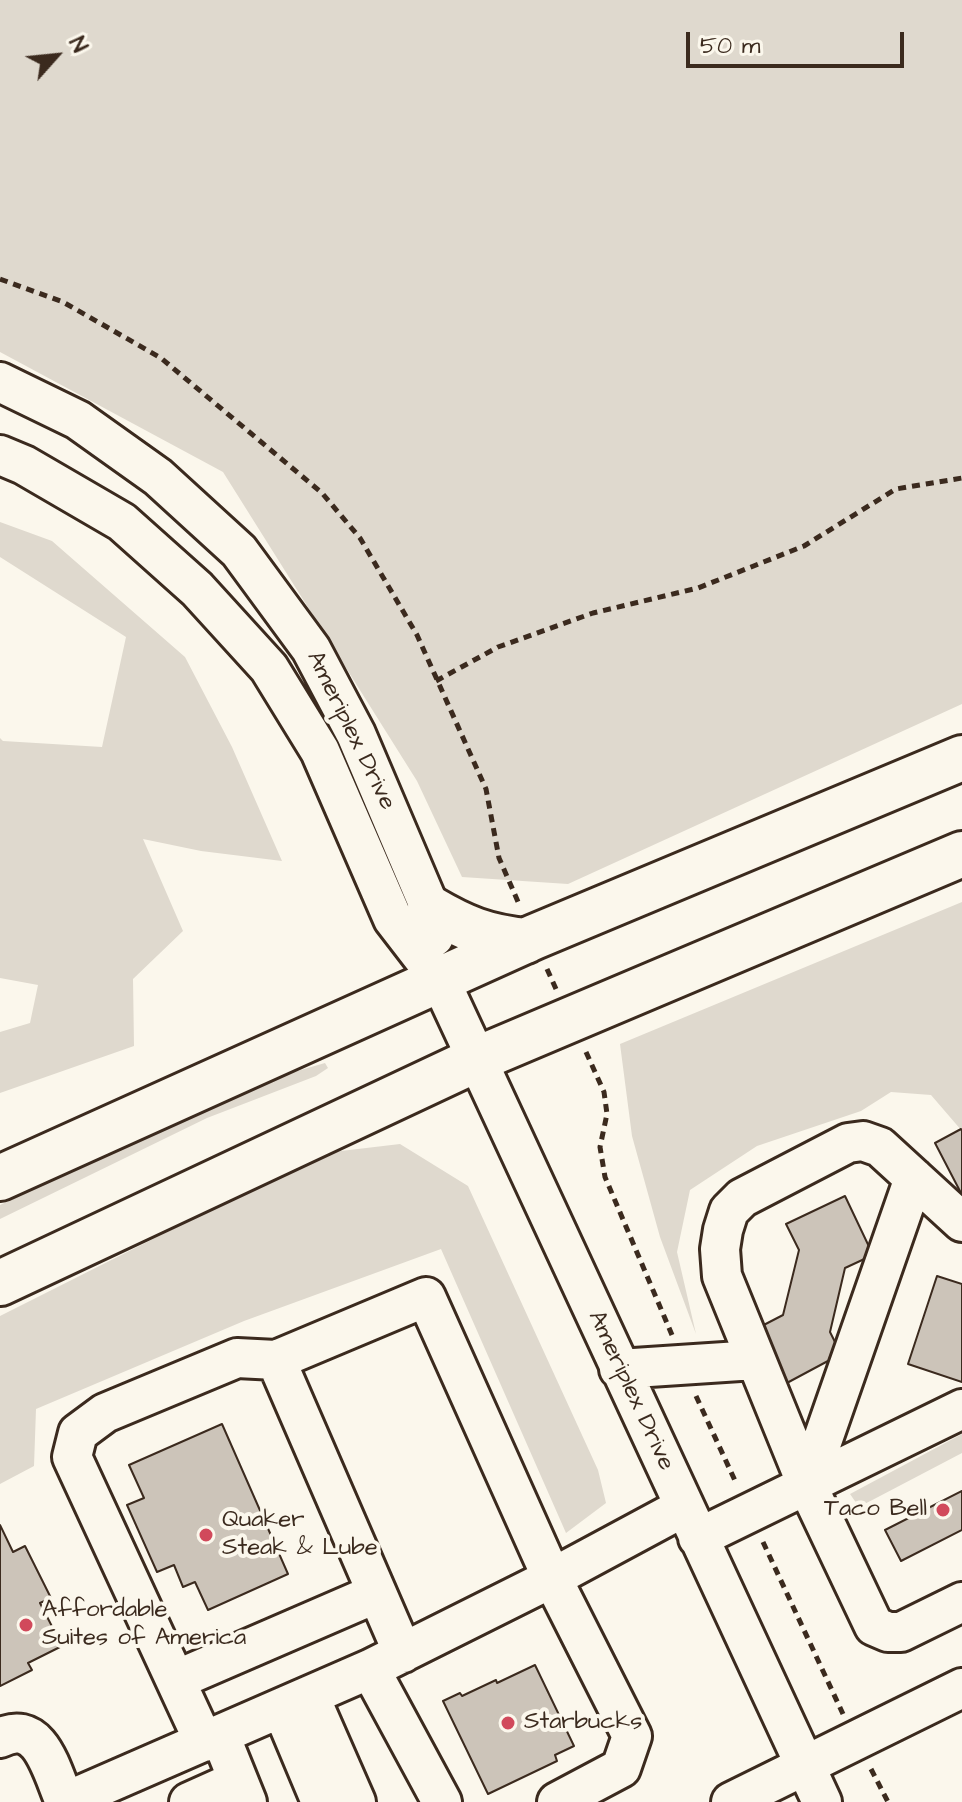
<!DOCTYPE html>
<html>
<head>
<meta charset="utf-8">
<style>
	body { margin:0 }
	#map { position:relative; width:962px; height:1802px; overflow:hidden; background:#fbf7ec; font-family:"Architects Daughter",sans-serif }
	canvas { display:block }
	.north { position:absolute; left:16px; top:16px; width:80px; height:80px; -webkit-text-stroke:6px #fbf7ec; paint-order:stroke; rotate:63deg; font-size:22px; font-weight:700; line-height:32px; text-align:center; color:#3b2a1e }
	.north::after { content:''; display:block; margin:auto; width:28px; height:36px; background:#3b2a1e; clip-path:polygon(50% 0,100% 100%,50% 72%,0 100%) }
	.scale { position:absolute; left:686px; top:32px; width:218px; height:36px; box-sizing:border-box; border:4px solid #3b2a1e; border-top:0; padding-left:10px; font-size:24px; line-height:28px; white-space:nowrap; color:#3b2a1e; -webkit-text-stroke:6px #fbf7ec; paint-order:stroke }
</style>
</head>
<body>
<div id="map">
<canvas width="962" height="1802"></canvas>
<div class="north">N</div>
<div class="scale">50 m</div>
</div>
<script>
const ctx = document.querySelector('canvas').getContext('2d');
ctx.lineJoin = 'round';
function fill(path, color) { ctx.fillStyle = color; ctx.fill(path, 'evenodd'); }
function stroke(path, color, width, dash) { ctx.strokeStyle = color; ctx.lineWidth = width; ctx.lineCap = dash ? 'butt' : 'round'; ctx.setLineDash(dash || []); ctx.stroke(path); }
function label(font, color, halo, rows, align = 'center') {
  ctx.font = font + ' "Architects Daughter",sans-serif'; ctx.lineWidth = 8; ctx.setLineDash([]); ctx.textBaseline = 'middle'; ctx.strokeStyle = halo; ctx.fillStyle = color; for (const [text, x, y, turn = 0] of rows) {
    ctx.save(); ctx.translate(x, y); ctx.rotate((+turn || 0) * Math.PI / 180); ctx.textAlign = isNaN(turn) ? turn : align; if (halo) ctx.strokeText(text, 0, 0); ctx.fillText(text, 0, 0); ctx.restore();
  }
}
const green = new Path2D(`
	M 0,0 L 962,0 L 962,704 L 568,884 L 462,877 L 417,781 L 223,472 L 0,352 Z
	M 0,522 L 52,541 L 185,657 L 232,747 L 282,861 L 201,851 L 143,839 L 183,931 L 133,979 L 134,1046 L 0,1093 L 0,1032 L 30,1023 L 38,985 L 0,978 L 0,738 L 3,741 L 102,747 L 126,637 L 0,557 Z
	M 962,902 L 962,1131 L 931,1095 L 891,1092 L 861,1111 L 757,1146 L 690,1190 L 677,1252 L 696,1334 L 660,1237 L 632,1136 L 620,1044 Z
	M 325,1063 L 328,1068 L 316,1076 L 207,1118 L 0,1219 L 0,1205 L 259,1082 Z
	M 400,1144 L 468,1186 L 598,1470 L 606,1503 L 566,1533 L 441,1249 L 244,1321 L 36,1409 L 34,1466 L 0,1484 L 0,1316 L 324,1153 Z
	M 962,1434 L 962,1453 L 859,1507 L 850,1494 Z`);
const building = new Path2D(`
	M 961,1129 L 962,1131 L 962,1195 L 935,1143 Z
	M 845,1196 L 873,1255 L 845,1268 L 830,1332 L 841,1354 L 785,1384 L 756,1329 L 783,1315 L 799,1250 L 786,1224 Z
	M 937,1276 L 962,1284 L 962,1382 L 908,1364 Z
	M 222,1424 L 288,1574 L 208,1610 L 195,1582 L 183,1587 L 174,1565 L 157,1572 L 127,1505 L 144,1498 L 129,1465 Z
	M 962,1491 L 962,1530 L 901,1561 L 885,1530 Z
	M 0,1525 L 13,1552 L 25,1546 L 51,1598 L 40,1603 L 62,1646 L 28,1663 L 32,1670 L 0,1686 Z
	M 535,1665 L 574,1746 L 555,1755 L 557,1761 L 488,1794 L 443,1701 L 460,1693 L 462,1696 L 496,1680 L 497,1683 Z`);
const path = new Path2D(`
	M 0,279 L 63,302 L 161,358 L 322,493 L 360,538 L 417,635 L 486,789 L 499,858 L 519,904
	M 436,681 L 498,647 L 593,613 L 698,588 L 804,546 L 896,489 L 962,478
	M 547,969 L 556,989
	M 586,1052 L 604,1092 L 607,1114 L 600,1147 L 605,1177 L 672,1335
	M 696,1396 L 737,1485
	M 763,1542 L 843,1714
	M 871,1769 L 888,1802`);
const minor = new Path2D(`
	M 0,382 L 78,420 L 158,477 L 239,551 L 311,649 L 356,734 L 430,908 L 434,937
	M 0,455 L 24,465 L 122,522 L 197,589 L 269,668 L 320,751 L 393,919 L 440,980 L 822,1802
	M 962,1222 L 880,1147 L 863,1141 L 848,1143 L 742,1198 L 729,1211 L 723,1230 L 720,1249 L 722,1276 L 807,1485 L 874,1626 L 888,1632 L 901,1632 L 962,1602
	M 276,1360 L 403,1653
	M 619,1369 L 755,1360
	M 807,1485 L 914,1178
	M 698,1538 L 962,1409
	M 370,1669 L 442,1802
	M 176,1680 L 377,1593
	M 310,1697 L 356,1802
	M 282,1709 L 321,1802
	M 220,1735 L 247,1802
	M 0,1738 C 41,1717 52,1773 65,1802
	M 204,1742 L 72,1457 L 78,1433 L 105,1413 L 237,1358 L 276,1360 L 426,1297 L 552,1578 L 632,1736 L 621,1768 L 557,1802
	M 65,1802 L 370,1669 L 552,1578 L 684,1507
	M 189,1802 L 238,1780
	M 731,1802 L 962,1688`);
const major = new Path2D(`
	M 430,908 C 464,928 486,937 526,941
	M 0,1178 L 534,937 L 962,758
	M 0,1283 L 475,1060 L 962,854`);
const markers = [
	[943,1510,8,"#d1495b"],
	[206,1535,8,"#d1495b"],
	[26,1625,8,"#d1495b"],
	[508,1723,8,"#d1495b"]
];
const streetNames = [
	["Ameriplex Drive",350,731,64],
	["Ameriplex Drive",630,1391,65]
];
const poiNames = [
	["Taco Bell",927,1510,"right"],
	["Quaker",222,1521],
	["Steak & Lube",222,1549],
	["Affordable",42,1611],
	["Suites of America",42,1639],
	["Starbucks",524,1723]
];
fill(green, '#dfd9ce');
fill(building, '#ccc4b9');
stroke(building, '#3b2a1e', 2);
stroke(minor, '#3b2a1e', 44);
stroke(major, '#3b2a1e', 50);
stroke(path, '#3b2a1e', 5, [8, 6]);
stroke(minor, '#fbf7ec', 38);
stroke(major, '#fbf7ec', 44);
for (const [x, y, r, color] of markers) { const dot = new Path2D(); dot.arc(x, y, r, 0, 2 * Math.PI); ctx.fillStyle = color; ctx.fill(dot); stroke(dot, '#fbf7ec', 3); }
label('24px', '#3b2a1e', '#fbf7ec', streetNames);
label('24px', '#3b2a1e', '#fbf7ec', poiNames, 'left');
</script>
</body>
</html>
